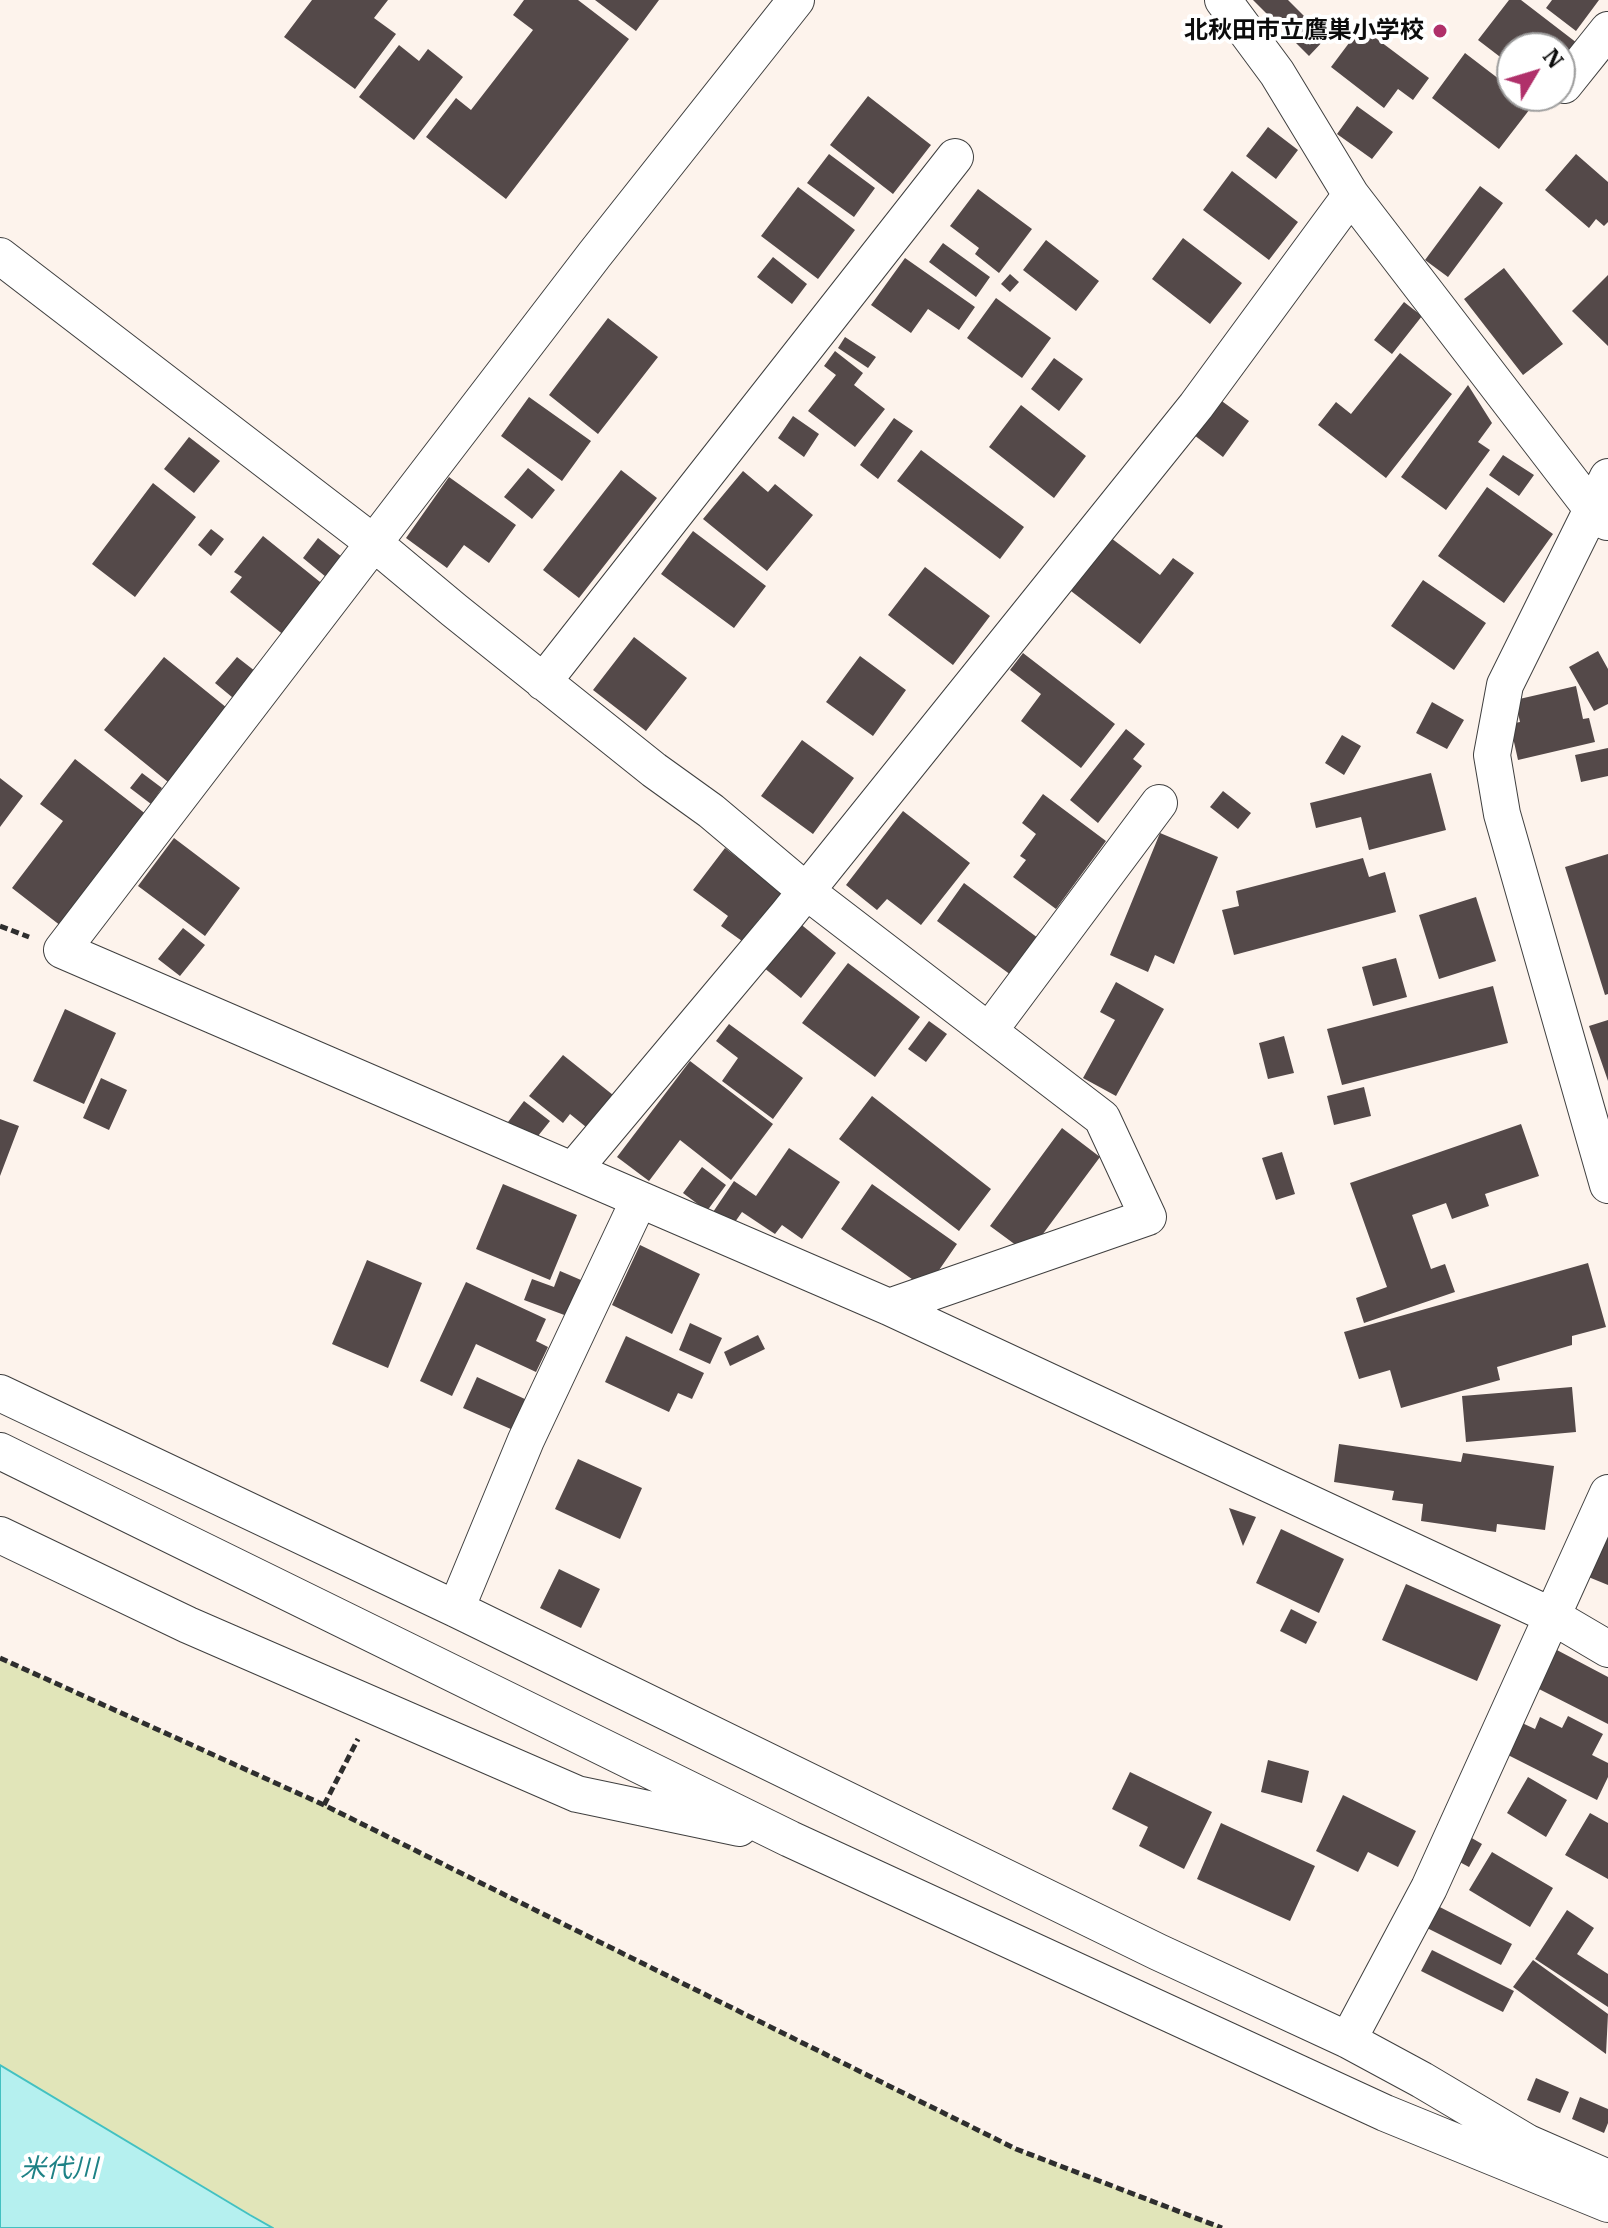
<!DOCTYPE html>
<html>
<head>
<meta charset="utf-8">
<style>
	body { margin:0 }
	#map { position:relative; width:1608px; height:2228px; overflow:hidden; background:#fdf3ec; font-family:"IBM Plex Serif",serif }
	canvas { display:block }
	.north { position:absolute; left:1496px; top:32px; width:80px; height:80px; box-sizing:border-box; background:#fff; border:2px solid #9e9e9e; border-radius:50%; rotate:52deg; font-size:22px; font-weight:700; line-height:32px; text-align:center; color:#0c0c0c }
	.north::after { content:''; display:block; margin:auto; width:28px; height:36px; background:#b0306a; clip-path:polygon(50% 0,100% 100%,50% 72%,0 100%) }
</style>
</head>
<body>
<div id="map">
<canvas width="1608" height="2228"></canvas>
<div class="north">N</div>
</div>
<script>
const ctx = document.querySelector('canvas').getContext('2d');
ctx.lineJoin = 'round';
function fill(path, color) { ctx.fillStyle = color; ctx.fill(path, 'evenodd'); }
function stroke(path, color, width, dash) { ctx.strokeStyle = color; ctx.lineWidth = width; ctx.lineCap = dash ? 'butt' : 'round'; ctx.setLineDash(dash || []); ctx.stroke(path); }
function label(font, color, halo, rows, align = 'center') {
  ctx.font = font + ' "IBM Plex Serif","Noto Sans JP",serif'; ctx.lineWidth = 8; ctx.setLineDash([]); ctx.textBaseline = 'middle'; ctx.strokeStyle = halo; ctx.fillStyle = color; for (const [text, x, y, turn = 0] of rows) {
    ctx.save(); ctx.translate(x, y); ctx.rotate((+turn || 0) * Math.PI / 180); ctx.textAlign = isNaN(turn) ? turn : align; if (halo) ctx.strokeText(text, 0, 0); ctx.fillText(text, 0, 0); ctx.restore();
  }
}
const green = new Path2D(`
	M 0,1658 L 324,1805 L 1016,2149 L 1222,2228 L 273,2228 L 0,2065 Z`);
const water = new Path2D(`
	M 0,2065 L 250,2215 L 273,2228 L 0,2228 Z`);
const building = new Path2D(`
	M 312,0 L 388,0 L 374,18 L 396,34 L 355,89 L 284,37 Z
	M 524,0 L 578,0 L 629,39 L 506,199 L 426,137 L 456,98 L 471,110 L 533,30 L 513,15 Z
	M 595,0 L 659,0 L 636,31 Z
	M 1253,0 L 1288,0 L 1326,38 L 1309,56 Z
	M 1509,0 L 1521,0 L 1577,43 L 1560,65 L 1560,48 L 1512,48 L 1512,66 L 1478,40 Z
	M 1552,0 L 1599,0 L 1576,31 L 1546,8 Z
	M 1361,27 L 1429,78 L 1413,100 L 1398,89 L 1384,108 L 1331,67 Z
	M 399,45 L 419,61 L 428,49 L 463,77 L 414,140 L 359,97 Z
	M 1465,53 L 1512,89 L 1512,96 L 1521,96 L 1533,105 L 1499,149 L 1432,98 Z
	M 868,96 L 931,145 L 893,194 L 830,145 Z
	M 1357,106 L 1393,132 L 1372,159 L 1337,134 Z
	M 1268,127 L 1298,150 L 1276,179 L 1246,156 Z
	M 829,154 L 875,188 L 854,217 L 807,183 Z
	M 1576,154 L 1608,182 L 1608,222 L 1604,226 L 1596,219 L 1589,228 L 1545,190 Z
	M 1232,171 L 1298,222 L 1269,260 L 1203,210 Z
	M 1480,186 L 1503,203 L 1448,277 L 1425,260 Z
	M 798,187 L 855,230 L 818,279 L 761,236 Z
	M 978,189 L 1032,229 L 999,273 L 975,254 L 979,248 L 950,226 Z
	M 1183,238 L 1242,283 L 1210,324 L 1152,279 Z
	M 1046,240 L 1099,281 L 1076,311 L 1023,270 Z
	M 943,243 L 990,277 L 976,297 L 929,262 Z
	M 773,257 L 807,284 L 792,304 L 757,277 Z
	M 905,258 L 975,307 L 959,330 L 928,309 L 911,333 L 871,305 Z
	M 1504,268 L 1563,344 L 1523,375 L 1464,299 Z
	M 1010,274 L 1019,282 L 1010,292 L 1001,284 Z
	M 1608,275 L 1608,346 L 1572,311 Z
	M 996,298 L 1051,338 L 1022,378 L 967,338 Z
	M 1404,302 L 1422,316 L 1392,354 L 1374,340 Z
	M 608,318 L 658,357 L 598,434 L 549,395 Z
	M 845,337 L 876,357 L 868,368 L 838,348 Z
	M 835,351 L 863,373 L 854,385 L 885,409 L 855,447 L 808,411 L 836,375 L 824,366 Z
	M 1400,353 L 1452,394 L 1386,478 L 1318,425 L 1336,402 L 1351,414 Z
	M 1054,358 L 1083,379 L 1059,411 L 1031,389 Z
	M 1468,385 L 1492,423 L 1478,442 L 1490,450 L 1446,510 L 1401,477 Z
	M 529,397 L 591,441 L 562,481 L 501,436 Z
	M 1219,399 L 1249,421 L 1223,457 L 1194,435 Z
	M 1021,405 L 1086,456 L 1054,498 L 989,447 Z
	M 793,416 L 819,434 L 804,457 L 778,438 Z
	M 894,418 L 913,431 L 878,479 L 860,465 Z
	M 189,437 L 220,461 L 194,493 L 164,469 Z
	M 921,450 L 1024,527 L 1000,559 L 897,481 Z
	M 1503,455 L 1534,475 L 1519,496 L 1489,475 Z
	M 528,468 L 555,490 L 532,519 L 504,497 Z
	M 621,470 L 657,498 L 579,598 L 543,570 Z
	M 743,471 L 768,492 L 775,484 L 813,515 L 767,571 L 703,519 Z
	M 449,477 L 516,525 L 489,563 L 464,545 L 447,568 L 406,538 Z
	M 153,483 L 196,517 L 135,597 L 92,564 Z
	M 1487,487 L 1553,534 L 1504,603 L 1438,556 Z
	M 211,529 L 224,539 L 211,556 L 198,545 Z
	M 693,531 L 766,586 L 734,628 L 661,574 Z
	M 263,536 L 325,586 L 285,636 L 230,592 L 242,577 L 234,572 Z
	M 318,538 L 342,557 L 326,577 L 303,558 Z
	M 1111,538 L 1160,575 L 1173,558 L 1194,573 L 1140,644 L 1071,591 Z
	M 925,567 L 990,616 L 953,665 L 888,615 Z
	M 1423,580 L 1486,623 L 1454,670 L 1391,626 Z
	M 634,637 L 687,678 L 646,731 L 593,690 Z
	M 1598,651 L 1608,669 L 1608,704 L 1594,711 L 1569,667 Z
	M 1023,653 L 1115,724 L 1081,768 L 1021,721 L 1041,694 L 1010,670 Z
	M 860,656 L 906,690 L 873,736 L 826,702 Z
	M 164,657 L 227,708 L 188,755 L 194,760 L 173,786 L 104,730 Z
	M 237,657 L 260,675 L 238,702 L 215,683 Z
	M 1576,686 L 1583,719 L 1589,718 L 1595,742 L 1518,760 L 1510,724 L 1520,722 L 1515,700 Z
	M 1432,702 L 1464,720 L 1447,749 L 1416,733 Z
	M 1126,729 L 1145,744 L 1133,759 L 1142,766 L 1098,823 L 1070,800 Z
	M 1342,735 L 1361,746 L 1344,775 L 1325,763 Z
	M 802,740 L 854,778 L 813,834 L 761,796 Z
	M 1608,748 L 1608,776 L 1581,782 L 1575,755 Z
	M 75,759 L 147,815 L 61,926 L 12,888 L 63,821 L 40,804 Z
	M 142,773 L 162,788 L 151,804 L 130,788 Z
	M 1431,773 L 1446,830 L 1369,850 L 1361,817 L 1316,828 L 1310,803 Z
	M 0,778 L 23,796 L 0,827 Z
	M 1223,791 L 1251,813 L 1238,829 L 1210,807 Z
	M 1043,794 L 1106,841 L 1056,909 L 1013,877 L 1026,860 L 1020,856 L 1036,834 L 1022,823 Z
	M 903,811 L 970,863 L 921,925 L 887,899 L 877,910 L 846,885 Z
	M 1160,833 L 1218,857 L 1174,964 L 1155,955 L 1148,972 L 1110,955 Z
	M 174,838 L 240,888 L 205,936 L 138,886 Z
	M 725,848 L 787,896 L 767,923 L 760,918 L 742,941 L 721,926 L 728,916 L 693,890 Z
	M 1608,854 L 1608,994 L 1605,995 L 1565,867 Z
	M 1363,858 L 1369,877 L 1385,872 L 1396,912 L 1234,955 L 1222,910 L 1239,906 L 1236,891 Z
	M 964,883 L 1038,938 L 1011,975 L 937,921 Z
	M 1476,897 L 1496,961 L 1439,979 L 1419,915 Z
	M 798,922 L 836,953 L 801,998 L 763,967 Z
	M 183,928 L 205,945 L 180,976 L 158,959 Z
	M 1396,958 L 1407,997 L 1373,1006 L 1362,967 Z
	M 848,963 L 920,1017 L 875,1077 L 802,1023 Z
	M 1116,982 L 1164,1009 L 1116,1096 L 1083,1078 L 1115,1020 L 1100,1012 Z
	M 1493,986 L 1508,1043 L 1342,1085 L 1327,1029 Z
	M 65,1009 L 116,1033 L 84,1104 L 33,1081 Z
	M 1608,1020 L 1608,1081 L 1589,1026 Z
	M 929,1021 L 947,1034 L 926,1062 L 908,1049 Z
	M 729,1024 L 803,1078 L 773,1119 L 722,1081 L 738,1058 L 716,1041 Z
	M 1284,1036 L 1294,1073 L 1268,1079 L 1259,1043 Z
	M 563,1055 L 618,1099 L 591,1131 L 570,1114 L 563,1123 L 529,1096 Z
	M 690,1061 L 773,1124 L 731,1180 L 680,1140 L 649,1181 L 617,1157 Z
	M 101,1078 L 127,1090 L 109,1130 L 83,1118 Z
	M 1364,1087 L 1371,1116 L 1334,1125 L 1327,1096 Z
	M 872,1096 L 991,1189 L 959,1231 L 839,1139 Z
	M 524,1101 L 550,1121 L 534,1141 L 508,1122 Z
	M 0,1119 L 19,1126 L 0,1176 Z
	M 1521,1124 L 1539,1176 L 1485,1194 L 1489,1206 L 1452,1219 L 1446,1203 L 1412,1215 L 1431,1269 L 1445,1264 L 1455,1292 L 1364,1323 L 1356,1298 L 1387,1287 L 1350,1183 Z
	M 1062,1128 L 1100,1157 L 1028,1254 L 990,1226 Z
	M 789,1148 L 840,1182 L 802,1239 L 782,1225 L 775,1234 L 742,1212 L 728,1232 L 709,1218 L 734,1181 L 756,1196 Z
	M 1282,1152 L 1295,1194 L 1276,1200 L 1262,1158 Z
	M 702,1167 L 726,1185 L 707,1211 L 683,1193 Z
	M 503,1184 L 577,1215 L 550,1280 L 476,1249 Z
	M 872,1184 L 957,1244 L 926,1289 L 841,1229 Z
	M 640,1245 L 700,1274 L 672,1334 L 612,1305 Z
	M 367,1260 L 422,1283 L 388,1368 L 332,1344 Z
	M 1588,1263 L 1606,1327 L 1572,1336 L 1572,1345 L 1497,1367 L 1500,1380 L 1401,1408 L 1390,1370 L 1359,1379 L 1344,1332 Z
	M 560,1271 L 581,1280 L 567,1316 L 524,1300 L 532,1279 L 554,1287 Z
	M 466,1282 L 546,1319 L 536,1341 L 548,1347 L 536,1372 L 476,1344 L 452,1396 L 420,1381 Z
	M 690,1323 L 722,1338 L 710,1364 L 679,1350 Z
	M 758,1335 L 765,1349 L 730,1366 L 724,1352 Z
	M 626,1336 L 704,1373 L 692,1399 L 678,1393 L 669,1412 L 605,1382 Z
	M 477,1377 L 527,1400 L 513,1430 L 463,1408 Z
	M 1572,1387 L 1576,1432 L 1466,1442 L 1462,1396 Z
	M 1339,1444 L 1461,1462 L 1463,1453 L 1554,1466 L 1545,1530 L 1497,1524 L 1496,1532 L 1421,1521 L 1423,1504 L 1392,1500 L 1394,1491 L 1334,1482 Z
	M 578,1459 L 642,1488 L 620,1539 L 555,1509 Z
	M 1229,1508 L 1256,1517 L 1243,1546 Z
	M 1608,1527 L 1608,1585 L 1586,1576 Z
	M 1281,1529 L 1344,1559 L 1319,1613 L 1256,1583 Z
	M 559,1569 L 600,1589 L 581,1628 L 540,1608 Z
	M 1406,1584 L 1501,1625 L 1477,1681 L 1382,1640 Z
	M 1291,1609 L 1317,1622 L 1306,1644 L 1280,1631 Z
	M 1555,1649 L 1608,1677 L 1608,1724 L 1535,1687 Z
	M 1568,1716 L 1603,1734 L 1592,1755 L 1608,1763 L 1608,1777 L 1597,1800 L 1504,1753 L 1520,1722 L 1535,1729 L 1540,1717 L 1562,1728 Z
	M 1268,1760 L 1309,1771 L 1302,1803 L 1261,1792 Z
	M 1130,1772 L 1212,1812 L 1184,1869 L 1139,1846 L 1148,1827 L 1112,1809 Z
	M 1528,1777 L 1567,1800 L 1546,1837 L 1507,1813 Z
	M 1343,1795 L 1416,1831 L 1398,1867 L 1368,1852 L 1358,1872 L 1316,1851 Z
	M 1590,1813 L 1608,1823 L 1608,1879 L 1565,1855 Z
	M 1221,1823 L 1315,1866 L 1290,1921 L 1197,1879 Z
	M 1465,1834 L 1482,1844 L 1469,1867 L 1452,1858 Z
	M 1492,1852 L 1553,1888 L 1530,1927 L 1469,1890 Z
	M 1430,1902 L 1512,1944 L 1501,1965 L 1419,1924 Z
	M 1567,1910 L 1594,1928 L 1577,1954 L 1608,1974 L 1608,2007 L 1535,1959 Z
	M 1432,1950 L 1514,1991 L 1503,2012 L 1421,1971 Z
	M 1533,1960 L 1608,2014 L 1606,2054 L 1513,1987 Z
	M 1536,2078 L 1569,2092 L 1560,2113 L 1527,2100 Z
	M 1580,2097 L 1608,2109 L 1608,2123 L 1604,2133 L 1572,2119 Z`);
const path = new Path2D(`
	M 0,926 L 29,937
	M 0,1658 L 324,1805 L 1016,2149 L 1222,2228
	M 324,1805 L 358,1739`);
const street = new Path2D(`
	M 796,0 L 595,254 L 62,950 L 889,1307 L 1552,1616 L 1608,1649
	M 1223,0 L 1277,73 L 1351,195 L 1592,509 L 1607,522
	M 1564,85 L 1608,30
	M 0,256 L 375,544 L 454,610 L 654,770 L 711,811 L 806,891 L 1102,1118 L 1148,1217 L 889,1307
	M 1608,477 L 1505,685 L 1492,755 L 1502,814 L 1608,1185
	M 543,682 L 955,157
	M 989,1031 L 1159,803
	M 574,1169 L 787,915 L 1196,406 L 1351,195
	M 0,1393 L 456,1609 L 1158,1952 L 1348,2040 L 1422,2080 L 1528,2143 L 1608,2178
	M 0,1451 L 790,1839 L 1385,2113 L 1608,2204
	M 0,1535 L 188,1625 L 577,1794 L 739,1828
	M 456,1609 L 526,1440 L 639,1200
	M 1348,2040 L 1429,1888 L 1608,1493`);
const markers = [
	[1440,31,8,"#b0306a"]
];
const poiNames = [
	["北秋田市立鷹巣小学校",1424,31]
];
const waterNames = [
	["米代川",59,2169]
];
fill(green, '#e1e5b9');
fill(water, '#b5f0ef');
stroke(water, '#43c1c1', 2);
fill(building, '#544949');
stroke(street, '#3f3f3f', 38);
stroke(path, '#2e2e2e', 5, [8, 4]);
stroke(street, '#fff', 36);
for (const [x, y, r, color] of markers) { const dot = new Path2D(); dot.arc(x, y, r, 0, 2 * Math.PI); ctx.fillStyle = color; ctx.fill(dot); stroke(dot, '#fff', 3); }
label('bold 24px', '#0c0c0c', '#fff', poiNames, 'right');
label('italic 26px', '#1e8286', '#fff', waterNames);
</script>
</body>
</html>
